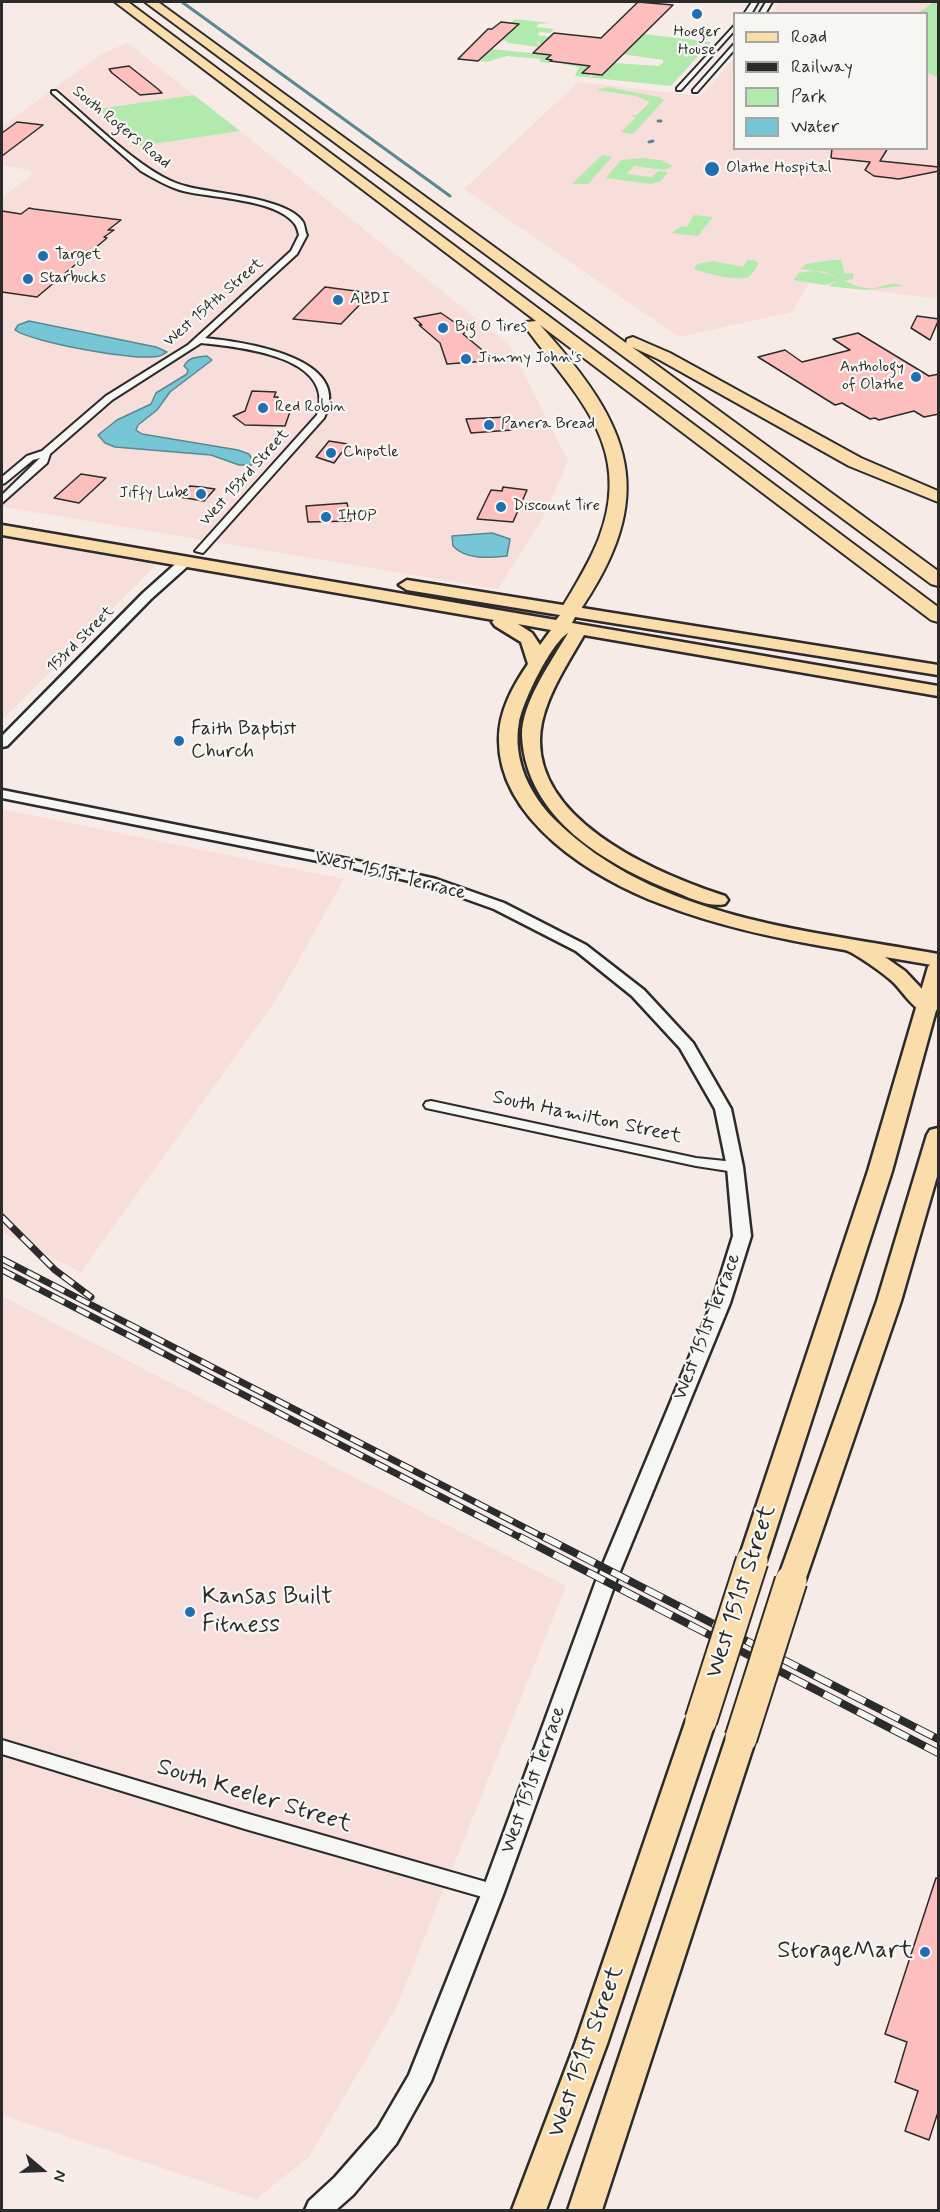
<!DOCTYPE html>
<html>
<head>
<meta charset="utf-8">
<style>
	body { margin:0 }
	#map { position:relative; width:940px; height:2212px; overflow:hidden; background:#f7ebe7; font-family:Mynerve,sans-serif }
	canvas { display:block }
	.frame { position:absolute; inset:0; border:3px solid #2b2b2b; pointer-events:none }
	.legend { position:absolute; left:733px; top:12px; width:195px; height:138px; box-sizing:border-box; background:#f6f6f2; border:2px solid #a5a5a2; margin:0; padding:8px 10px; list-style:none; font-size:18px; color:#2b2b2b }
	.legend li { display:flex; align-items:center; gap:12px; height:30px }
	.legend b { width:30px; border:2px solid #a5a5a2 }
	.north { position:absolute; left:12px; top:2140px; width:60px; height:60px; -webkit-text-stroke:4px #f6f6f2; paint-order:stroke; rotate:109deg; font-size:16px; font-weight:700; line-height:24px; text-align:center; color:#2b2b2b }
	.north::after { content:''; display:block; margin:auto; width:21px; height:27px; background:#2b2b2b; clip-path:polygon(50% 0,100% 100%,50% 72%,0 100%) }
</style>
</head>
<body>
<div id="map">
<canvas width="940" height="2212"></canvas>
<div class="frame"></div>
<ul class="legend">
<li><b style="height:8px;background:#faddab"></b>Road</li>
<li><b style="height:8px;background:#2b2b2b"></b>Railway</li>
<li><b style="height:16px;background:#b2e9ac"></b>Park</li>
<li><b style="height:16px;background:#77c6d5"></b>Water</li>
</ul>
<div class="north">N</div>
</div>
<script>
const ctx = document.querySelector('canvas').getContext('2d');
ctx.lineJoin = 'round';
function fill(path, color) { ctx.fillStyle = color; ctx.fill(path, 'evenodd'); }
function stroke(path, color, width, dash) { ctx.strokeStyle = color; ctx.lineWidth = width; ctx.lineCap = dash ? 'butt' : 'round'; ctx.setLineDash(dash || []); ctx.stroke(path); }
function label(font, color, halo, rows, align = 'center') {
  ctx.font = font + ' Mynerve,sans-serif'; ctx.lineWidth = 4.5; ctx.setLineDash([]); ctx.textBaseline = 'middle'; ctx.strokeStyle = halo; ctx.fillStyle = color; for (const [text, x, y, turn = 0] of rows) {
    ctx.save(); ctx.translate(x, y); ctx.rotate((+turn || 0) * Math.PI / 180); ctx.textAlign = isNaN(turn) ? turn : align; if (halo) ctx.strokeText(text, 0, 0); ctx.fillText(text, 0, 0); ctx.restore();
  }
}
const built = new Path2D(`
	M 780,2 L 938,2 L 938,299 L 809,283 L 792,312 L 679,337 L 464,189 L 578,82 L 701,96 L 734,58 L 734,148 L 926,148 L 926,14 L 772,13 Z
	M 128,43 L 194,95 L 99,109 L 136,140 L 134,147 L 240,131 L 509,344 L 568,461 L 543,518 L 498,589 L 2,507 L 2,197 L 28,178 L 33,171 L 2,165 L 2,126 L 103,53 Z
	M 2,537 L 156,565 L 2,720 Z
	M 2,809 L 344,879 L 278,997 L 81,1272 L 2,1232 Z
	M 2,1296 L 566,1586 L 397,2006 L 309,2157 L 256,2199 L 2,2115 Z`);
const green = new Path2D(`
	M 934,2 L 938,2 L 938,78 L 927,72 L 926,14 L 918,13 Z
	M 515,19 L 550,23 L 539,24 L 536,27 L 554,29 L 550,33 L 540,32 L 537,35 L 550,37 L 542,45 L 536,40 L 540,47 L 507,43 L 506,41 L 501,40 L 518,24 L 511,23 Z
	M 603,29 L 711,42 L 671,86 L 575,76 L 579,67 L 563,64 L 566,62 L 594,62 L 583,73 L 590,74 L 589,76 L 591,77 L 593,75 L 602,75 L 614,63 L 659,66 L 663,63 L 663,60 L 622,54 L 613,39 L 600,38 L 608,30 Z
	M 490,49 L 551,55 L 547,59 L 552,60 L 549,63 L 539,62 L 541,59 L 507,56 L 487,62 L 478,61 Z
	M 608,87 L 658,97 L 664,100 L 633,134 L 621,132 L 636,117 L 629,115 L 637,115 L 650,102 L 636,96 L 596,90 Z
	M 194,95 L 240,131 L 134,147 L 130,141 L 135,139 L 98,109 Z
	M 593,153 L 612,157 L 588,184 L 572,184 L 602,155 Z
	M 642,158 L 661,160 L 673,166 L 664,170 L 634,166 L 627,174 L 652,177 L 658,171 L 668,172 L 661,181 L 651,184 L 606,178 L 621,160 Z
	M 694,215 L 713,217 L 698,236 L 671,233 L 682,226 L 687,227 Z
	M 747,260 C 751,260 757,260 758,264 C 756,268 753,273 750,276 C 741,283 704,273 694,269 L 697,264 L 713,261 L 743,267 Z
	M 832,260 L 841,260 L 845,274 L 853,273 L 853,279 L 844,281 L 825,272 L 800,269 L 806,264 Z
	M 812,271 C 831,272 846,285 866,288 C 880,290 891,279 903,286 L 864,290 L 828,286 L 838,281 L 824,285 L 794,280 L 798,273 Z`);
const water = new Path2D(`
	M 29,321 L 156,347 L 167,352 C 165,353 161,356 159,356 C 139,362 31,342 15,330 L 18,325 Z
	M 207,356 L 212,360 L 170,392 L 157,410 L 138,425 L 136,430 L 142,434 L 238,450 L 249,454 L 254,462 L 252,465 L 239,465 L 211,455 L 115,447 L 105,443 L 98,435 L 117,420 L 151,404 L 156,393 L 187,374 L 188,370 L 184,366 C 189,357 197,357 207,356 Z
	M 492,533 L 510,539 L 507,556 C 489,558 466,560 453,546 L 452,536 Z`);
const stream = new Path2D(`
	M 182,2 L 450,196
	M 658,121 L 661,121
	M 649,142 L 653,141`);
const building = new Path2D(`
	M 638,2 L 673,5 L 602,75 L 582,73 L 590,66 L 550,61 L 552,60 L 546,59 L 551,55 L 533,53 L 554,33 L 601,38 Z
	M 501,22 L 519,24 L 478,61 L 458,59 L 488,29 L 492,29 Z
	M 129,66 L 158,89 L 162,93 L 140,95 L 112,73 L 109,69 Z
	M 17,122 L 43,125 L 2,156 L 2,133 Z
	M 832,148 L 888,148 L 880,161 L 939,167 L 939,171 L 899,179 L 874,176 L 865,170 L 870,162 L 831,158 Z
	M 29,208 L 34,209 L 121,220 L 108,230 L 114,230 L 104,237 L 107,238 L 37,297 L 2,292 L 2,211 L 21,214 Z
	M 325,287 L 371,293 L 341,324 L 293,319 Z
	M 441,313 L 467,331 L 463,334 L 481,349 L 486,361 L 447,364 L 440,343 L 419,325 L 422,325 L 414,318 Z
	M 917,316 L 939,319 L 930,340 L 911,328 Z
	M 858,333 L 929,376 L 939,374 L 939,414 L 924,417 L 914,411 L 879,420 L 875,418 L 870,419 L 842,403 L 835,405 L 758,357 L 785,350 L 802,362 L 850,350 L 833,339 Z
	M 252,391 L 276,392 L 274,397 L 278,397 L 275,406 L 278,406 L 277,409 L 291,409 L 285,426 L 245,425 L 233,416 L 245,411 Z
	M 507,417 L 512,430 L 471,433 L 466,419 Z
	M 329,441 L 348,444 L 334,463 L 316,457 Z
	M 81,474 L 106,478 L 79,503 L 54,498 Z
	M 190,486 L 201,487 L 215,489 L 204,501 L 179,497 Z
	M 503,487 L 527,490 L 513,522 L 477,519 L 491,490 L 502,491 Z
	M 347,503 L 351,521 L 308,522 L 306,506 Z
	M 936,1878 L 939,1879 L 939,2109 L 929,2140 L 905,2131 L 918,2091 L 895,2082 L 907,2042 L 885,2034 Z`);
const minor = new Path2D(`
	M 752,2 L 758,2 L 751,14 L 744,14 Z
	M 766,2 L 772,2 L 765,14 L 759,14 Z
	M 734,26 L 734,31 L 681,90 L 677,90 L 677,88 Z
	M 734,44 L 734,50 L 697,92 L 693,92 L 693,90 Z
	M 52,91 L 56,91 C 90,119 145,176 185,186 C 212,194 287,197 303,222 C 305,226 305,232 307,235 L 297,254 L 205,338 C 243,342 355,357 324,418 L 203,553 L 195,551 L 317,415 C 337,356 239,347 201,343 L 112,400 L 50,454 L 47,463 L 2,503 L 2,495 L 40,458 L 33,460 L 5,483 L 2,484 L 2,477 L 27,456 L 42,451 L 106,396 L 188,345 L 291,251 L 299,235 C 298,231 297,226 294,223 C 275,199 212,198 183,191 C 168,187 155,179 141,171 L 52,93 Z
	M 431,1101 L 696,1158 L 735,1162 L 742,1167 L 735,1172 L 696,1166 L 426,1108 L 424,1105 L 426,1102 Z
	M 2,1740 L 245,1813 L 493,1884 L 500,1886 L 502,1892 L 500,1898 L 493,1900 L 245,1829 L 2,1754 Z`);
const tertiary = new Path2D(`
	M 185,558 L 189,559 L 189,565 L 151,599 L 7,746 L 2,747 L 2,736 L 143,593 L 181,559 Z
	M 2,790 L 353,860 L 436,879 L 504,903 L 586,945 L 644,990 L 693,1043 L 731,1109 L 743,1167 L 751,1236 L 730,1303 L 616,1581 L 504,1892 L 431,2081 L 396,2144 L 353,2195 L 336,2210 L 305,2210 L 309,2201 L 335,2177 L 378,2128 L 409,2075 L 482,1892 L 596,1581 L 712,1303 L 733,1236 L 727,1167 L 715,1109 L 680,1048 L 632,996 L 576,951 L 494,909 L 427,885 L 353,868 L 2,798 Z`);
const primary = new Path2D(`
	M 938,961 L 938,1003 L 892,1171 L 766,1561 L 762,1568 L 752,1572 L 742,1568 L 738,1561 L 868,1171 L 928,967 L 931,963 Z
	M 938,1128 L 938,1173 L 901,1301 L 805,1581 L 801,1589 L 791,1592 L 781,1589 L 777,1581 L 877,1301 L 927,1135 L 930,1130 Z
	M 701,1708 L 711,1712 L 716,1720 L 607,2044 L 546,2210 L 512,2210 L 575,2044 L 686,1720 L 691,1712 Z
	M 741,1726 L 751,1729 L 756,1738 L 602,2210 L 568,2210 L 726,1738 L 731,1729 Z`);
const trunk = new Path2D(`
	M 2,525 L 556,620 L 560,615 L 407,590 L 399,585 L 407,580 L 938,665 L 938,675 L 575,617 L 572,623 L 938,686 L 938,696 L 584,635 C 568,663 549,691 542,722 C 522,817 655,873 725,896 L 728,900 L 725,904 C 709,908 688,897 673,891 C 605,864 526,818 522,736 C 521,703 552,661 568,633 C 551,643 523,701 519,722 C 512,760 530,795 555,820 C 655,919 807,930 938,954 L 938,966 L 885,957 L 905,971 L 938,1006 L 936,1011 C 931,1012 927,1013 922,1011 C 912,1007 902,991 894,983 C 886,975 854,952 845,950 C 783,940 720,927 661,904 C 594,879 498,820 499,739 C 499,711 513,686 528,664 L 521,642 L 495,626 L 492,622 L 494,620 L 2,535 ZM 518,624 L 551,630 L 540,645 L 532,633 Z`);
const motorway = new Path2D(`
	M 115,2 L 128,2 L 938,607 L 938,622 L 931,620 L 540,325 C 632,427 661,494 577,615 L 563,615 L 560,611 C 574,587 589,564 599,538 C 635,444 573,394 524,325 L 526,322 L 536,321 Z
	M 145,2 L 158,2 L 626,343 L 627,339 L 633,337 L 670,353 L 861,458 L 938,491 L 938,502 L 849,466 L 658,359 L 632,347 L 938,571 L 938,586 L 931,584 Z`);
const railFar1 = new Path2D(`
	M 2,1217 L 55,1270 L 91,1297
	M 2,1259 L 547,1539
	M 2,1270 L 523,1539`);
const rail = new Path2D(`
	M 520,1537 L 938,1753
	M 544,1537 L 938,1739`);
const primaryBridge = new Path2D(`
	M 701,1720 L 752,1561
	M 741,1738 L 791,1581`);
const markers = [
	[697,14,6,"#1f6fb2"],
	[712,169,8,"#1f6fb2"],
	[43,256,6,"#1f6fb2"],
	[28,279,6,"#1f6fb2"],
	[338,300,6,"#1f6fb2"],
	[443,328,6,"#1f6fb2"],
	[466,359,6,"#1f6fb2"],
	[916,377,6,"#1f6fb2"],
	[263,408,6,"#1f6fb2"],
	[489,425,6,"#1f6fb2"],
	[331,453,6,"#1f6fb2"],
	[201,494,6,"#1f6fb2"],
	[501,507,6,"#1f6fb2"],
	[326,517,6,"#1f6fb2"],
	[179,741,6,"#1f6fb2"],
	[190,1612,6,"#1f6fb2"],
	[925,1952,6,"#1f6fb2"]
];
const farPoinames = [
	["Hoeger",697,33,"center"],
	["House",697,51,"center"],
	["Olathe Hospital",726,169],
	["Target",55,256],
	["Starbucks",40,279],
	["ALDI",350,300],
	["Big O Tires",455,328],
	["Jimmy John's",478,359],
	["Anthology",904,368,"right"],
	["of Olathe",904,386,"right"],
	["Red Robin",275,408],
	["Panera Bread",501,425],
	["Chipotle",343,453],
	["Jiffy Lube",189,494,"right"],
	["Discount Tire",513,507],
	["IHOP",338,517]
];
const farStreetnames = [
	["South Rogers Road",121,128,39],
	["West 154th Street",214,303,-41],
	["West 153rd Street",245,478,-48],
	["153rd Street",81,640,-45]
];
const poiNames = [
	["Faith Baptist",191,730],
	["Church",191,753]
];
const streetNames = [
	["West 151st Terrace",390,876,14],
	["South Hamilton Street",587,1118,12],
	["West 151st Terrace",708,1327,-69],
	["West 151st Terrace",534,1780,-70]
];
const nearStreetnames = [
	["West 151st Street",742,1592,-72],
	["South Keeler Street",254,1797,17],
	["West 151st Street",587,2052,-70]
];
const nearPoinames = [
	["Kansas Built",202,1598],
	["Fitness",202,1626],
	["StorageMart",913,1952,"right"]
];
fill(built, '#f8deda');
fill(green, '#b2e9ac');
fill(water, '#77c6d5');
stroke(water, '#598891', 1.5);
stroke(stream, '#598891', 3);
fill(building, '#fcbfbd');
stroke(building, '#2b2b2b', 1.5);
stroke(minor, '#2b2b2b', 4);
stroke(tertiary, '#2b2b2b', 5);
stroke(primary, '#2b2b2b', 5);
stroke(trunk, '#2b2b2b', 5);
stroke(motorway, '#2b2b2b', 4);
fill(minor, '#f6f6f2');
fill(tertiary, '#f6f6f2');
fill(primary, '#faddab');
fill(trunk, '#faddab');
fill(motorway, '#faddab');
stroke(railFar1, '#2b2b2b', 7);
stroke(rail, '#2b2b2b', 8);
stroke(railFar1, '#f6f6f2', 4.5, [14]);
stroke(rail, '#f6f6f2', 6, [19]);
stroke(primaryBridge, '#2b2b2b', 35, []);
stroke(primaryBridge, '#faddab', 31);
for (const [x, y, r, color] of markers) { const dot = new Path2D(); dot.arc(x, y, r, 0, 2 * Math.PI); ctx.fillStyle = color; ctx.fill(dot); stroke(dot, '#f6f6f2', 2); }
label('16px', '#2b2b2b', '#f6f6f2', farPoinames, 'left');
label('16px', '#2b2b2b', '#f6f6f2', farStreetnames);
label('20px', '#2b2b2b', '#f6f6f2', poiNames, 'left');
label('20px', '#2b2b2b', '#f6f6f2', streetNames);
label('24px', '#2b2b2b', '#f6f6f2', nearStreetnames);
label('24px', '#2b2b2b', '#f6f6f2', nearPoinames, 'left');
</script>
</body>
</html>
